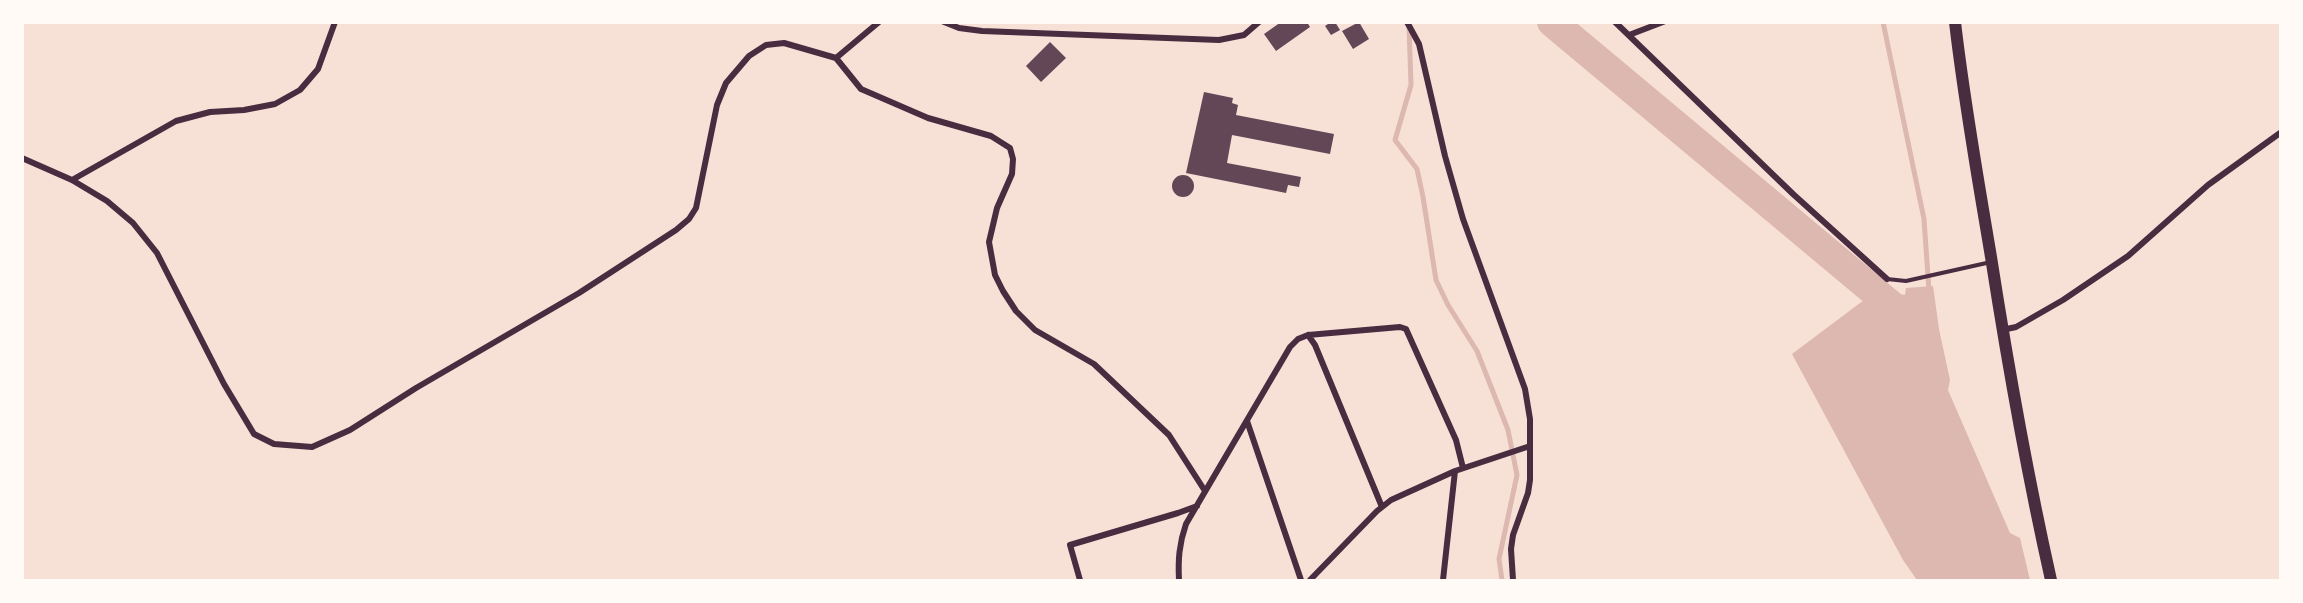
<!DOCTYPE html>
<html>
<head>
<meta charset="utf-8">
<style>
	body { margin:0 }
	#map { position:relative; width:2303px; height:603px; overflow:hidden; background:#f7e1d7; font-family:"Work Sans",sans-serif }
	canvas { display:block }
	.frame { position:absolute; inset:0; border:24px solid #fffaf5; pointer-events:none }
</style>
</head>
<body>
<div id="map">
<canvas width="2303" height="603"></canvas>
<div class="frame"></div>
</div>
<script>
const ctx = document.querySelector('canvas').getContext('2d');
ctx.lineJoin = 'round';
function fill(path, color) { ctx.fillStyle = color; ctx.fill(path, 'evenodd'); }
function stroke(path, color, width, dash) { ctx.strokeStyle = color; ctx.lineWidth = width; ctx.lineCap = dash ? 'butt' : 'round'; ctx.setLineDash(dash || []); ctx.stroke(path); }
const water = new Path2D(`
	M 1933,286 L 1939,329 L 1950,380 L 1948,390 L 2010,533 L 2020,538 L 2030,580 L 1917,580 L 1903,560 L 1792,354 L 1880,288 L 1884,292 L 1905,295 L 1906,288 Z`);
const stream = new Path2D(`
	M 1883,22 L 1924,219 L 1929,291
	M 1409,26 L 1411,85 L 1395,140 L 1417,169 L 1423,197 L 1436,280 L 1448,305 L 1477,351 L 1508,430 L 1517,475 L 1499,559 L 1502,580`);
const river = new Path2D(`
	M 1552,22 L 1893,307 L 1898,322`);
const building = new Path2D(`
	M 1281,22 L 1307,22 L 1310,27 L 1276,51 L 1264,34 Z
	M 1331,22 L 1335,22 L 1340,30 L 1331,35 L 1325,26 Z
	M 1359,22 L 1369,39 L 1353,49 L 1342,31 Z
	M 1050,42 L 1066,58 L 1041,82 L 1026,66 Z
	M 1204,92 L 1233,98 L 1232,103 L 1238,105 L 1236,115 L 1334,134 L 1330,154 L 1232,135 L 1227,163 L 1301,177 L 1299,187 L 1288,185 L 1286,193 L 1186,173 Z
	M1172 186a11 11 0 1 1 22 0a11 11 0 1 1-22 0Z`);
const service = new Path2D(`
	M 1887,279 L 1906,281 L 1991,262`);
const minor = new Path2D(`
	M 944,22 L 959,28 L 982,31 L 1219,40 L 1244,35 L 1259,22
	M 1407,22 L 1419,44 L 1445,156 L 1463,219 L 1525,389 L 1530,419 L 1530,480 L 1528,493 L 1513,535 L 1511,549 L 1513,580
	M 1615,22 L 1793,194 L 1887,279
	M 1629,35 L 1663,22
	M 836,58 L 879,22
	M 22,158 L 72,180 L 107,201 L 133,223 L 157,253 L 224,384 L 254,434 L 274,444 L 312,447 L 350,430 L 416,388 L 579,293 L 676,230 L 689,219 L 696,208 L 717,105 L 726,83 L 749,56 L 766,45 L 784,43 L 836,58 L 861,89 L 928,118 L 991,136 L 1010,148 L 1013,159 L 1012,174 L 997,208 L 989,242 L 995,275 L 1003,291 L 1016,311 L 1035,330 L 1094,364 L 1169,435 L 1205,491
	M 72,180 L 176,121 L 210,112 L 244,110 L 275,104 L 300,90 L 318,69 L 335,22
	M 2002,330 L 2016,327 L 2063,300 L 2128,256 L 2208,185 L 2280,133
	M 1308,335 L 1315,345 L 1382,507
	M 1247,421 L 1301,580
	M 1080,580 L 1070,545 L 1178,513 L 1197,506
	M 1179,580 C 1178,560 1179,544 1186,524 L 1290,347 L 1298,339 L 1308,335 L 1400,327 L 1406,329 L 1456,440 L 1463,468
	M 1310,580 L 1377,511 L 1391,500 L 1455,471
	M 1443,580 L 1455,471 L 1530,446`);
const trunk = new Path2D(`
	M 1955,22 C 1964,101 1978,179 1991,257 C 2008,366 2027,473 2051,580`);
fill(water, '#dcb8b0');
stroke(stream, '#dcb8b0', 5);
stroke(river, '#dcb8b0', 30);
fill(building, '#644757');
stroke(service, '#4a2c40', 4);
stroke(minor, '#4a2c40', 6);
stroke(trunk, '#4a2c40', 12);
</script>
</body>
</html>
